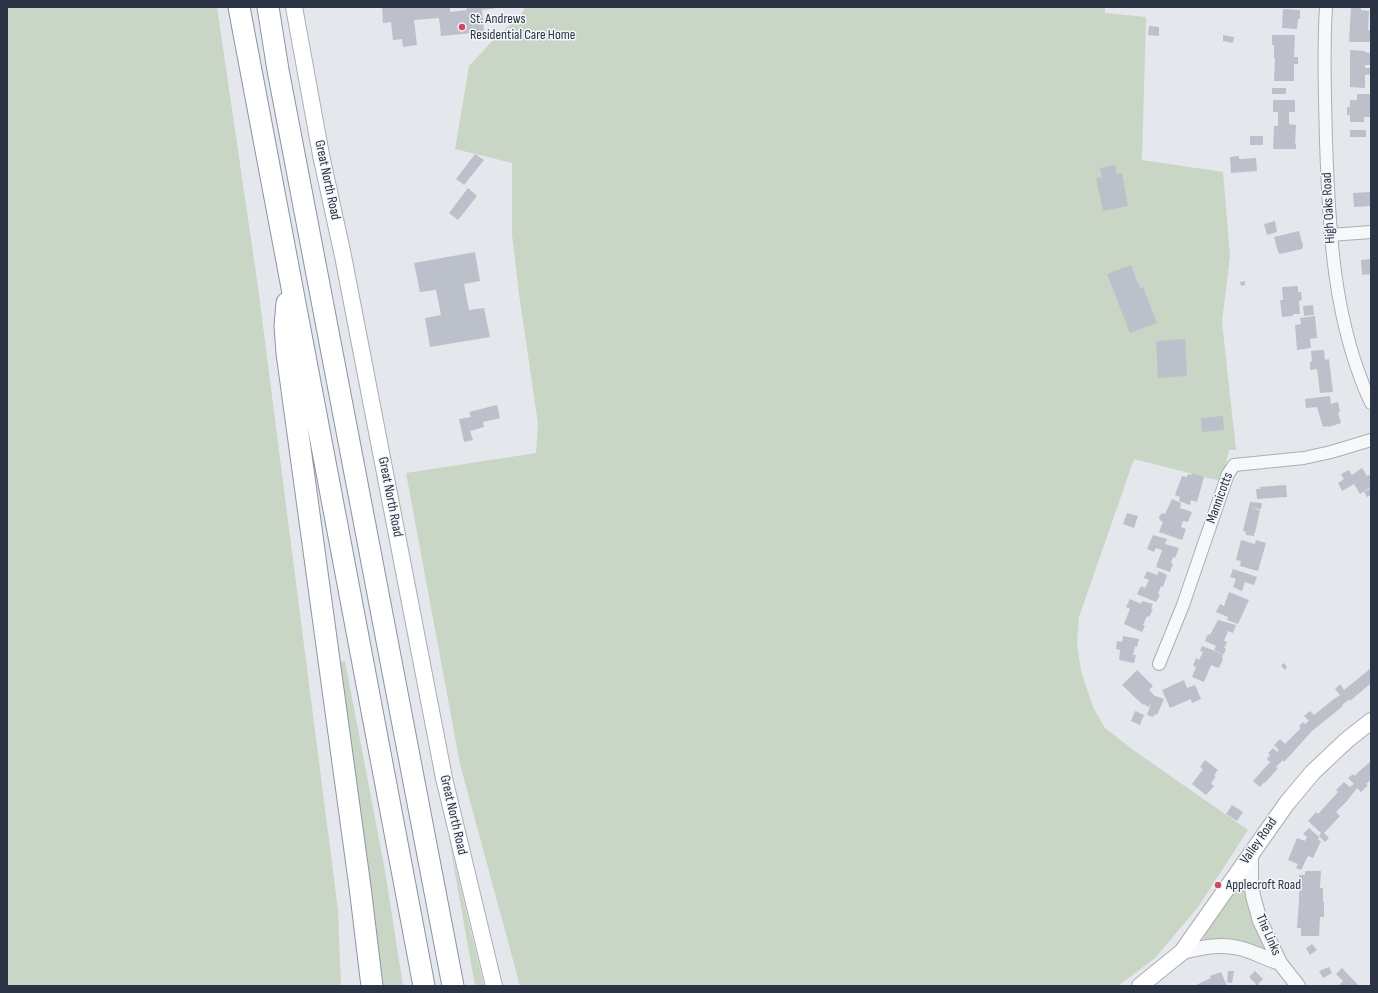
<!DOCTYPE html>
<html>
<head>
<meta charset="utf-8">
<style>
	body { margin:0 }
	#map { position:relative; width:1378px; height:993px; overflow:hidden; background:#e4e7ec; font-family:"Sofia Sans Condensed",sans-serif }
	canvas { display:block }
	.frame { position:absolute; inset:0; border:8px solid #2b3445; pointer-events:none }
</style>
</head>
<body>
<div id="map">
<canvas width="1378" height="993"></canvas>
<div class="frame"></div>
</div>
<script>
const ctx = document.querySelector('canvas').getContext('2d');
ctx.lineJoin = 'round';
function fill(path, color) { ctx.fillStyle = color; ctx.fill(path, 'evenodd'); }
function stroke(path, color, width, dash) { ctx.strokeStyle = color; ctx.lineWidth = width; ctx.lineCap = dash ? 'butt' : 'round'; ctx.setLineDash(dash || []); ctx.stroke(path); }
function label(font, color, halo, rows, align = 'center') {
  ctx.font = font + ' "Sofia Sans Condensed",sans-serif'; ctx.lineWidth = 3; ctx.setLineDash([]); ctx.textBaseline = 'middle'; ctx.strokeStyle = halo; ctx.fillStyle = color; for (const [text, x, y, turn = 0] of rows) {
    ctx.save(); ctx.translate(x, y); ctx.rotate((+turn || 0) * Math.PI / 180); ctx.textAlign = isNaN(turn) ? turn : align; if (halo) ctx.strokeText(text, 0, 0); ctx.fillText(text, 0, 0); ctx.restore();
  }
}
const green = new Path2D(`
	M 7,7 L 217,7 L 258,287 L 338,910 L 341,986 L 7,986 Z
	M 525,7 L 1105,7 L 1105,13 L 1146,17 L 1142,160 L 1223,172 L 1230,256 L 1222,322 L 1236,450 L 1229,450 L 1221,481 L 1134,459 L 1079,617 L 1077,643 L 1081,671 L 1093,707 L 1105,728 L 1136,752 L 1248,830 L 1198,907 L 1155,958 L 1118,986 L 520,986 L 460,764 L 406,473 L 536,453 L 538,424 L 519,294 L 512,234 L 512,163 L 455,149 L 469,66 L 495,38 L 521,15 Z
	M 345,661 L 385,871 L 403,986 L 380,986 L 336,663 Z
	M 449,839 L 484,986 L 475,986 Z
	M 1243,880 L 1246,880 L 1265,947 L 1262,950 L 1235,939 L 1204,940 L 1203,937 Z`);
const building = new Path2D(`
	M 382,7 L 450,7 L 450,12 L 467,10 L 466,7 L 497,7 L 497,8 L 482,10 L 484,32 L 441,36 L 439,18 L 414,20 L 417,45 L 403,47 L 402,39 L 393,40 L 391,22 L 383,23 Z
	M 1351,7 L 1361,8 L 1361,10 L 1369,11 L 1368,30 L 1371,30 L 1371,42 L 1349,42 Z
	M 1283,9 L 1300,10 L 1300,19 L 1298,19 L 1297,29 L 1282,28 Z
	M 1149,26 L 1159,27 L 1159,36 L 1148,35 Z
	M 1223,35 L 1234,37 L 1233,43 L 1223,41 Z
	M 1272,35 L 1295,35 L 1294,57 L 1298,57 L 1298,64 L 1294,64 L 1294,81 L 1274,81 L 1275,58 L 1274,58 L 1274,45 L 1272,45 Z
	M 1350,50 L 1365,51 L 1365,52 L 1370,53 L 1371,65 L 1365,65 L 1365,68 L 1371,68 L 1371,74 L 1365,75 L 1365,88 L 1350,87 Z
	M 1272,88 L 1286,88 L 1286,94 L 1272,94 Z
	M 1357,94 L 1370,94 L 1371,117 L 1364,117 L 1364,122 L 1350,122 L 1350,115 L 1347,115 L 1347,107 L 1350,107 L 1350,100 L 1357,100 Z
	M 1273,100 L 1295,100 L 1295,112 L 1289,112 L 1289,124 L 1296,125 L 1295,144 L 1296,144 L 1296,149 L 1273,149 L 1274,126 L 1278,126 L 1278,112 L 1273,112 Z
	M 1350,130 L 1366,130 L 1366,137 L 1350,137 Z
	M 1250,136 L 1263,136 L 1263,145 L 1250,145 Z
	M 475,154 L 484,160 L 464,185 L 456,179 Z
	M 1239,156 L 1239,159 L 1256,158 L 1257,171 L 1231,173 L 1230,157 Z
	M 1115,165 L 1117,174 L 1122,173 L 1128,206 L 1103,211 L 1096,178 L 1102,177 L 1100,168 Z
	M 468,188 L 477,196 L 458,220 L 449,213 Z
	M 1371,192 L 1371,206 L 1354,207 L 1353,193 Z
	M 1275,221 L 1277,232 L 1267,235 L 1264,224 Z
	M 1299,231 L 1303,246 L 1302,249 L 1280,254 L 1278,252 L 1274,237 Z
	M 475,252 L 480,281 L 464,284 L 469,310 L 484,308 L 490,337 L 430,347 L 425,318 L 441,315 L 436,290 L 420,292 L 414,263 Z
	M 1371,259 L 1371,274 L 1362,275 L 1361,260 Z
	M 1131,265 L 1140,288 L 1143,287 L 1157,323 L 1130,333 L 1107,274 Z
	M 1245,281 L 1245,285 L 1241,286 L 1240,282 Z
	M 1298,286 L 1298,292 L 1301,292 L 1302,300 L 1299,301 L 1300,314 L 1293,314 L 1293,316 L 1282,317 L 1280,300 L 1283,300 L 1282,287 Z
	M 1313,305 L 1314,315 L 1304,316 L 1303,306 Z
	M 1315,316 L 1317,338 L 1310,339 L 1311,348 L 1297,350 L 1295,325 L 1301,324 L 1300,318 Z
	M 1185,339 L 1187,376 L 1158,378 L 1156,341 Z
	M 1324,350 L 1325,360 L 1329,359 L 1333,392 L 1320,393 L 1317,369 L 1310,370 L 1310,362 L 1312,361 L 1311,351 Z
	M 1330,396 L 1331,404 L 1338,402 L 1340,412 L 1338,413 L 1341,423 L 1329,427 L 1328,426 L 1323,427 L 1317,407 L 1306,408 L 1305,399 Z
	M 497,405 L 500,418 L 483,422 L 484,427 L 470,431 L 473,440 L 464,442 L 459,419 L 471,417 L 469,412 Z
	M 1223,416 L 1224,430 L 1202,432 L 1201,418 Z
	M 1362,468 L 1367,476 L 1369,475 L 1371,478 L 1371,487 L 1360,494 L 1354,484 L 1342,491 L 1338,483 L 1344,479 L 1341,474 L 1349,470 L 1352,475 Z
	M 1192,473 L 1204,477 L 1197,502 L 1191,500 L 1190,505 L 1179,501 L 1180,497 L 1175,495 L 1182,476 L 1187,477 L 1188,474 L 1191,475 Z
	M 1286,485 L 1287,497 L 1257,499 L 1256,489 L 1260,489 L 1260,487 Z
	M 1371,488 L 1371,495 L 1367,497 L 1364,492 Z
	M 1172,499 L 1181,503 L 1180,508 L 1192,512 L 1188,522 L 1183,521 L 1181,527 L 1186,529 L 1182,540 L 1159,532 L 1163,522 L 1161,521 L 1159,518 L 1160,515 L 1163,513 L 1165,514 Z
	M 1250,502 L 1262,503 L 1261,509 L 1251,508 L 1260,510 L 1255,533 L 1254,533 L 1254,536 L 1246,535 L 1246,532 L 1243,531 Z
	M 1127,513 L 1138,516 L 1134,528 L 1123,524 Z
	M 1153,535 L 1167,539 L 1165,544 L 1179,548 L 1175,558 L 1173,557 L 1171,563 L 1173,564 L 1170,572 L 1156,567 L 1162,550 L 1156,548 L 1154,552 L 1147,549 Z
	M 1241,540 L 1255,544 L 1256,540 L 1266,543 L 1258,571 L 1240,566 L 1241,561 L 1236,560 Z
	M 1233,569 L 1257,577 L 1254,585 L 1245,582 L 1242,591 L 1233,587 L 1236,579 L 1230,577 Z
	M 1147,571 L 1157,575 L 1159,571 L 1167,575 L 1163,587 L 1161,586 L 1158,594 L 1160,595 L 1156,602 L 1137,594 L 1141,586 L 1145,588 L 1149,580 L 1144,578 Z
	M 1229,592 L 1249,600 L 1238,624 L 1227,620 L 1228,617 L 1216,612 L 1220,604 L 1224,606 Z
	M 1130,599 L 1141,604 L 1142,601 L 1153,604 L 1151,609 L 1153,609 L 1149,617 L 1147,616 L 1143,625 L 1145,626 L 1142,632 L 1124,624 L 1130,609 L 1126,607 Z
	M 1218,620 L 1236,625 L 1233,633 L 1228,631 L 1224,641 L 1227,642 L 1224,648 L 1226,649 L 1224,654 L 1214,650 L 1216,646 L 1205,641 L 1208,634 L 1210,635 Z
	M 1123,636 L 1139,639 L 1137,647 L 1135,646 L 1133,655 L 1136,655 L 1134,663 L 1119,660 L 1120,650 L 1116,649 L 1117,641 L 1122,642 Z
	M 1202,646 L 1223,654 L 1222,658 L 1223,659 L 1219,668 L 1211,665 L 1204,682 L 1192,677 L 1196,667 L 1193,666 L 1196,658 L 1199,660 L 1203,652 L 1200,651 Z
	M 1284,663 L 1287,667 L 1285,670 L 1281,666 Z
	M 1370,669 L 1371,669 L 1371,683 L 1350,701 L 1349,699 L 1346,702 L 1342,705 L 1343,706 L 1312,731 L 1284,762 L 1283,760 L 1276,767 L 1278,768 L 1265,783 L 1264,782 L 1260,787 L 1253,781 L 1270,762 L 1267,759 L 1270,755 L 1268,753 L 1273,748 L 1277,752 L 1279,750 L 1274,745 L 1280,739 L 1285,744 L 1301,728 L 1299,726 L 1303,722 L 1305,724 L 1309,721 L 1304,716 L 1310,711 L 1314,715 L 1335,698 L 1336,698 L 1340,695 L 1335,689 L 1340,684 L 1344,690 Z
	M 1137,670 L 1153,686 L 1149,690 L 1155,696 L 1164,699 L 1157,715 L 1155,714 L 1153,717 L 1147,715 L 1151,703 L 1148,707 L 1144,704 L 1143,705 L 1122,685 Z
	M 1184,680 L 1187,688 L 1195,685 L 1201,699 L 1192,703 L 1191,699 L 1170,708 L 1162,690 Z
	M 1135,711 L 1144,715 L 1140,725 L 1131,721 Z
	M 1205,760 L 1218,770 L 1214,775 L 1216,776 L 1211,783 L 1214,786 L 1206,795 L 1192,784 L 1203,769 L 1200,767 Z
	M 1371,761 L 1371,776 L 1369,777 L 1371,780 L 1366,784 L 1368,785 L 1361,792 L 1357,788 L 1347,801 L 1336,812 L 1340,816 L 1324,833 L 1329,838 L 1325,842 L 1319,836 L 1321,833 L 1308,821 L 1316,812 L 1318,814 L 1338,792 L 1336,790 L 1344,782 L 1350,787 L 1354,784 L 1348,778 L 1353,774 L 1354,776 Z
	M 1232,805 L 1243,812 L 1237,821 L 1226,814 Z
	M 1309,828 L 1319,837 L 1318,840 L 1321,841 L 1313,858 L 1308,856 L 1301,870 L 1296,868 L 1298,864 L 1288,860 L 1297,838 L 1305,841 L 1307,837 L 1303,834 Z
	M 1305,871 L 1321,871 L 1320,888 L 1323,888 L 1323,902 L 1324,902 L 1324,917 L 1320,917 L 1319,936 L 1301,936 L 1301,928 L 1297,928 L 1299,901 L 1299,875 L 1305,875 Z
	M 1312,944 L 1317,950 L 1310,955 L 1306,948 Z
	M 1329,967 L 1332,973 L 1323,978 L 1319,971 Z
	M 1342,968 L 1359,986 L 1338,986 L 1343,981 L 1336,974 Z
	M 1228,971 L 1234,971 L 1232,983 L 1227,982 Z
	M 1255,971 L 1263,979 L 1258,984 L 1260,986 L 1254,986 L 1256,984 L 1249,977 Z
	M 1221,972 L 1227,986 L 1194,986 L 1211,978 L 1210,976 Z`);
const minor = new Path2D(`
	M 1326,7 C 1323,52 1325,96 1326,141 C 1329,230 1333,321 1371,403
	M 1330,235 L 1371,232
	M 1159,664 L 1183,605 L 1228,474 L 1234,465 L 1304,458 L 1331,452 L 1371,440`);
const tertiary = new Path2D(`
	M 1251,854 L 1251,881 L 1253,896 L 1260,921 L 1280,963 L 1298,986
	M 1182,952 C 1201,948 1220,943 1239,948 C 1253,951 1266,959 1280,963`);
const secondary = new Path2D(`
	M 294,7 L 321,155 L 343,256 L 444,778 L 494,986
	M 1140,986 L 1182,952 L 1287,803 L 1313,772 L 1347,740 L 1371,721`);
const motorway = new Path2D(`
	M 239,7 L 424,986
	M 268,7 L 278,70 L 453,986
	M 287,303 L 285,326 L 287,353 L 360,887 L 372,986`);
const markers = [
	[462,27,4,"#d1495b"],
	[1218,885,4,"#d1495b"]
];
const poiNames = [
	["St. Andrews",470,19],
	["Residential Care Home",470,35],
	["Applecroft Road",1226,885]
];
const streetNames = [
	["Great North Road",327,180,78],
	["High Oaks Road",1329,208,-93],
	["Great North Road",390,497,79],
	["Mannicotts",1220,498,-70],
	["Great North Road",453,815,77],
	["Valley Road",1259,841,-55],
	["The Links",1268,935,66]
];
fill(green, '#c9d6c5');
fill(building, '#bbc0ca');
stroke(minor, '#a9aeb7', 14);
stroke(tertiary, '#a9aeb7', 16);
stroke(secondary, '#a9aeb7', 18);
stroke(motorway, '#8b94a3', 23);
stroke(minor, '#f7f8fa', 12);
stroke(tertiary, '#f7f8fa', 14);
stroke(secondary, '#fff', 16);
stroke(motorway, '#fff', 21);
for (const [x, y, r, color] of markers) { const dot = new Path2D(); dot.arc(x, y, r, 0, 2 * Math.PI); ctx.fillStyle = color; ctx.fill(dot); stroke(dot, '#f4f6f9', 1.5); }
label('14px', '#2b3445', '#f4f6f9', poiNames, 'left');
label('14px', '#2b3445', '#f4f6f9', streetNames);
</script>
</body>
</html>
